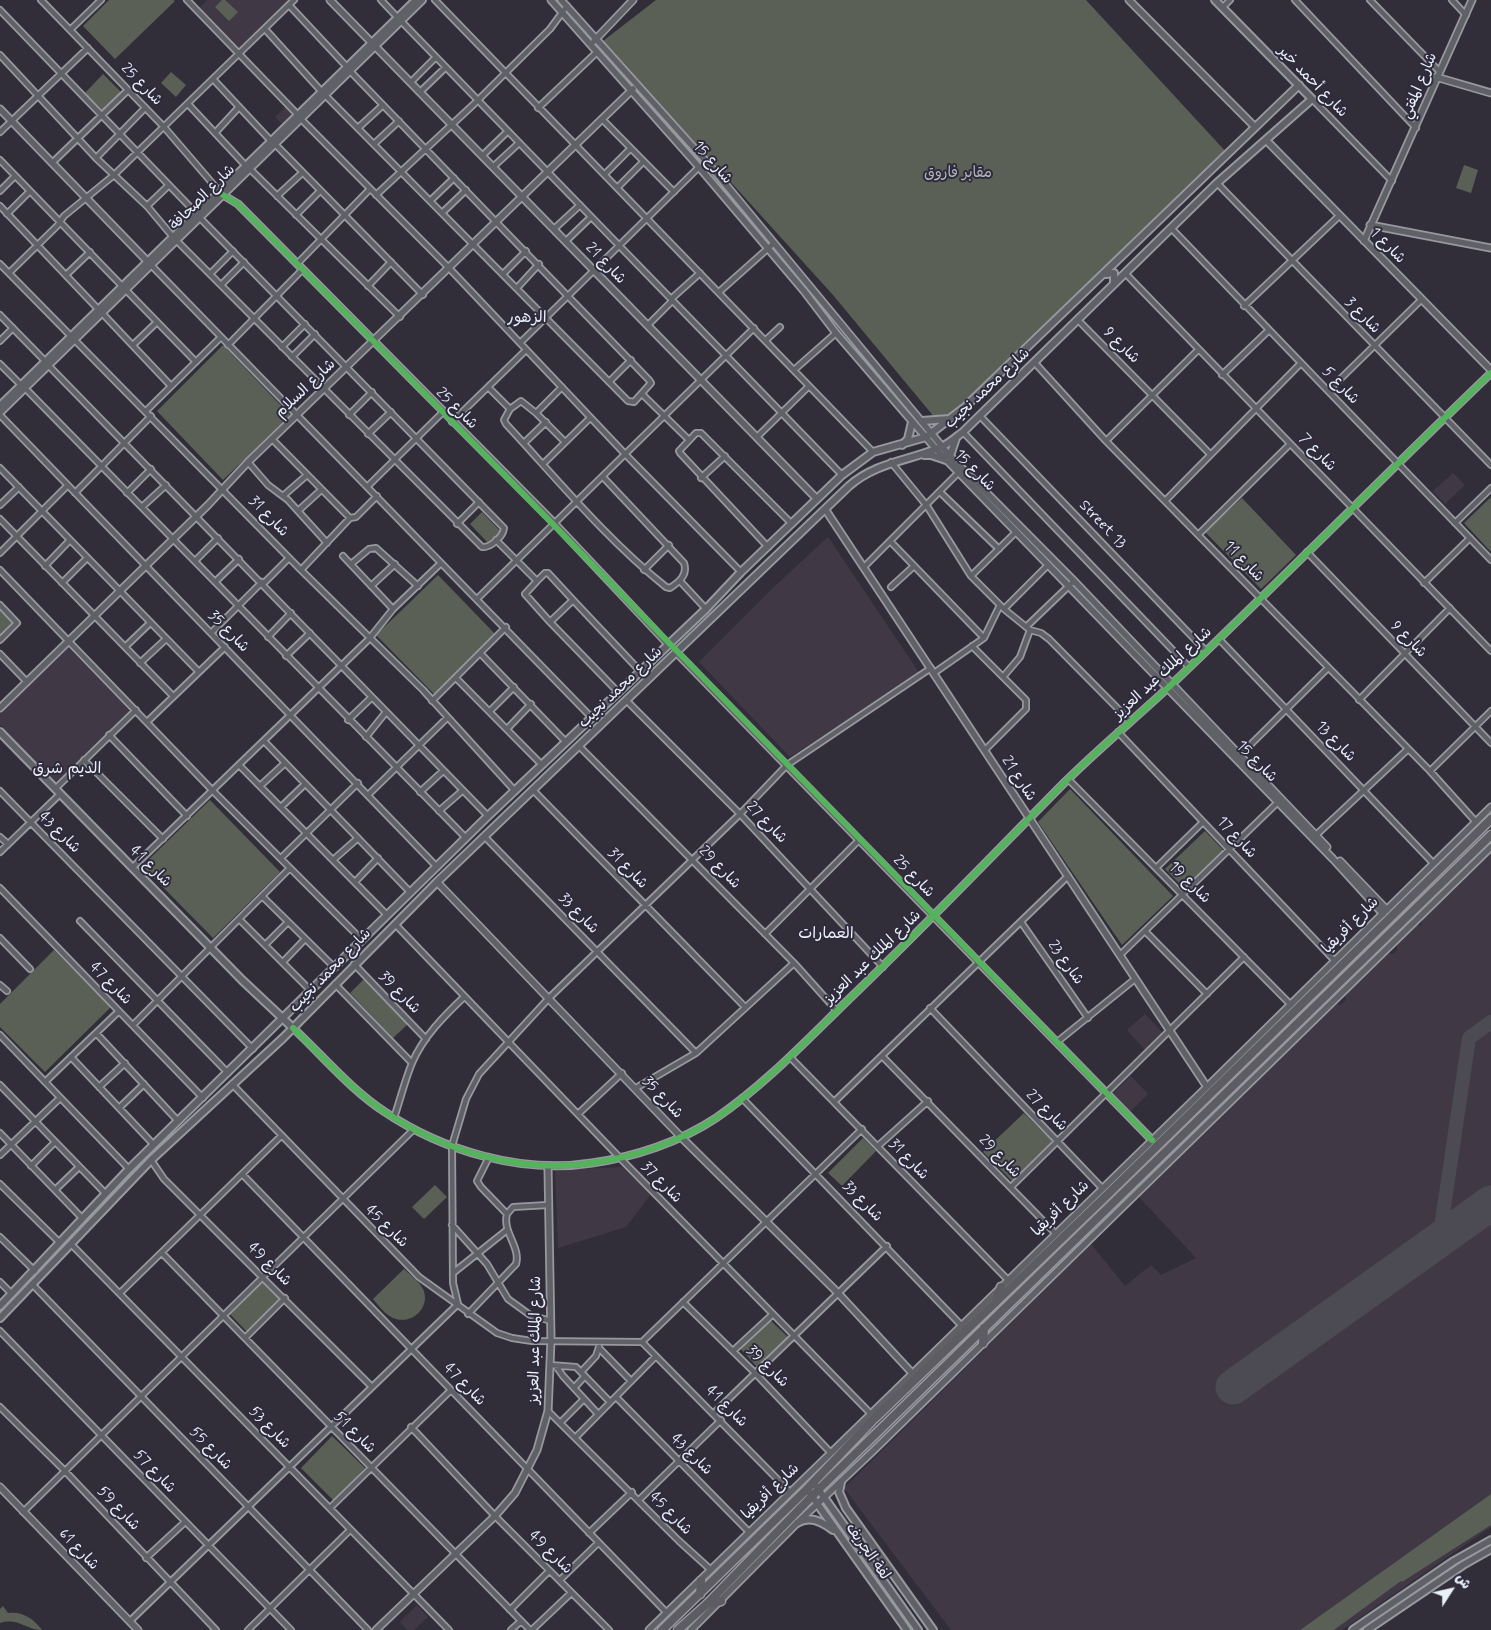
<!DOCTYPE html>
<html>
<head>
<meta charset="utf-8">
<style>
	body { margin:0 }
	#map { position:relative; width:1491px; height:1630px; overflow:hidden; background:#312e39; font-family:Mynerve,"Playpen Sans Arabic",sans-serif }
	canvas { display:block }
	.north { position:absolute; left:1426px; top:1565px; width:50px; height:50px; -webkit-text-stroke:4px #2f2a3d; paint-order:stroke; rotate:55deg; font-size:14px; font-weight:700; line-height:20px; text-align:center; color:#e8f1f8 }
	.north::after { content:''; display:block; margin:auto; width:18px; height:22px; background:#e8f1f8; clip-path:polygon(50% 0,100% 100%,50% 72%,0 100%) }
</style>
</head>
<body>
<div id="map">
<canvas width="1491" height="1630"></canvas>
<div class="north">ش</div>
</div>
<script>
const ctx = document.querySelector('canvas').getContext('2d');
ctx.lineJoin = 'round';
function fill(path, color) { ctx.fillStyle = color; ctx.fill(path, 'evenodd'); }
function stroke(path, color, width, dash) { ctx.strokeStyle = color; ctx.lineWidth = width; ctx.lineCap = dash ? 'butt' : 'round'; ctx.setLineDash(dash || []); ctx.stroke(path); }
function label(font, color, halo, rows, align = 'center') {
  ctx.font = font + ' Mynerve,"Playpen Sans Arabic",sans-serif'; ctx.lineWidth = 4; ctx.setLineDash([]); ctx.textBaseline = 'middle'; ctx.strokeStyle = halo; ctx.fillStyle = color; for (const [text, x, y, turn = 0] of rows) {
    ctx.save(); ctx.translate(x, y); ctx.rotate((+turn || 0) * Math.PI / 180); ctx.textAlign = isNaN(turn) ? turn : align; if (halo) ctx.strokeText(text, 0, 0); ctx.fillText(text, 0, 0); ctx.restore();
  }
}
const built = new Path2D(`
	M 207,0 L 290,0 L 239,50 L 199,8 Z
	M 286,106 L 294,114 L 283,125 L 275,117 Z
	M 1453,473 L 1465,485 L 1445,504 L 1433,491 Z
	M 828,537 L 920,674 L 790,757 L 699,662 L 775,586 Z
	M 67,646 L 130,711 L 57,784 L 0,725 L 0,710 Z
	M 1491,852 L 1491,1494 L 1300,1630 L 951,1630 L 844,1488 L 1091,1244 L 1125,1286 L 1151,1265 L 1161,1275 L 1196,1258 L 1139,1197 L 1337,1004 L 1341,1005 L 1346,1000 L 1345,994 L 1388,954 L 1393,954 L 1397,950 L 1397,944 L 1415,926 L 1421,925 L 1423,918 Z
	M 1145,1014 L 1163,1033 L 1145,1050 L 1127,1030 Z
	M 1131,1076 L 1148,1094 L 1128,1114 L 1111,1095 Z
	M 622,1167 L 651,1194 L 626,1227 L 558,1248 L 555,1170 Z
	M 1491,1525 L 1491,1527 L 1342,1630 L 1334,1630 L 1401,1580 L 1402,1582 Z
	M 417,1605 L 428,1617 L 414,1630 L 407,1630 L 400,1622 Z`);
const green = new Path2D(`
	M 109,0 L 173,0 L 175,1 L 115,59 L 83,26 Z
	M 222,0 L 225,0 L 238,12 L 229,21 L 215,7 Z
	M 656,0 L 1086,0 L 1227,153 L 956,413 L 935,418 L 833,295 L 603,41 Z
	M 171,72 L 186,85 L 176,97 L 161,83 Z
	M 103,74 L 123,94 L 104,112 L 85,93 Z
	M 1464,165 L 1478,170 L 1471,193 L 1456,188 Z
	M 223,345 L 290,415 L 223,480 L 157,411 Z
	M 1491,497 L 1491,551 L 1490,551 L 1464,523 Z
	M 1242,498 L 1296,555 L 1261,589 L 1205,532 Z
	M 482,512 L 501,532 L 489,544 L 470,524 Z
	M 438,575 L 497,636 L 435,695 L 376,635 Z
	M 0,606 L 16,623 L 0,638 Z
	M 1070,789 L 1173,896 L 1122,945 L 1038,822 Z
	M 210,800 L 280,872 L 213,938 L 142,866 Z
	M 1205,831 L 1224,851 L 1184,888 L 1165,869 Z
	M 54,950 L 111,1007 L 45,1072 L 0,1027 L 0,1004 Z
	M 365,978 L 408,1024 L 393,1038 L 350,993 Z
	M 1024,1113 L 1053,1142 L 1012,1181 L 983,1152 Z
	M 863,1138 L 876,1151 L 842,1186 L 828,1173 Z
	M 435,1185 L 447,1197 L 424,1219 L 412,1207 Z
	M 404,1269 C 410,1275 419,1281 423,1289 C 431,1306 414,1324 396,1319 C 387,1317 379,1306 373,1299 Z
	M 262,1280 L 281,1299 L 247,1332 L 229,1313 Z
	M 769,1319 L 788,1337 L 757,1367 L 739,1347 Z
	M 332,1436 L 365,1468 L 334,1501 L 301,1468 Z
	M 1491,1494 L 1491,1525 L 1402,1582 L 1401,1581 L 1334,1630 L 1300,1630 Z
	M 3,1606 L 8,1613 C 23,1611 34,1619 42,1630 C 26,1630 18,1617 0,1623 L 0,1609 Z`);
const taxiway = new Path2D(`
	M 1439,1241 L 1469,1038 L 1491,1022`);
const runway = new Path2D(`
	M 1233,1387 L 1491,1203`);
const minor = new Path2D(`
	M 41,0 L 164,127 L 219,191
	M 187,0 L 298,115
	M 381,0 L 398,18
	M 435,0 L 873,452
	M 1295,0 L 1416,128
	M 1370,0 L 1439,71
	M 1452,0 L 1466,15
	M 289,5 L 347,67
	M 1223,7 L 1230,0
	M 0,10 L 196,213
	M 401,21 L 842,475
	M 265,29 L 322,92
	M 70,30 L 101,0
	M 0,55 L 96,158 L 147,206 L 173,237
	M 213,79 L 271,141
	M 411,82 L 435,58
	M 420,92 L 445,68
	M 325,95 L 628,401 L 634,402 L 651,383 L 649,380 L 350,71
	M 1312,99 L 1392,181
	M 188,104 L 246,166
	M 538,108 L 597,52
	M 301,119 L 449,268 L 626,455 L 741,572
	M 602,119 L 674,192
	M 358,128 L 383,105
	M 0,132 L 88,48
	M 215,133 L 239,107
	M 275,144 L 423,295
	M 374,144 L 399,121
	M 483,155 L 508,131
	M 96,158 L 145,108
	M 0,160 L 122,286
	M 52,163 L 128,90
	M 494,166 L 519,143
	M 250,169 L 400,317
	M 605,174 L 630,149
	M 1217,183 L 1491,465
	M 618,187 L 643,162
	M 0,191 L 15,176
	M 376,195 L 474,104 L 550,29 L 567,6
	M 277,196 L 302,173
	M 430,201 L 454,178
	M 0,206 L 98,309
	M 147,206 L 169,185
	M 442,213 L 466,190
	M 7,214 L 30,191
	M 296,215 L 320,191
	M 554,229 L 580,205
	M 1172,229 L 1491,560
	M 177,241 L 482,547 C 490,548 503,537 504,528 L 200,218
	M 566,241 L 591,217
	M 0,264 L 301,570 L 423,690 L 515,791
	M 297,264 L 370,189
	M 151,265 L 591,717
	M 9,273 L 57,226 L 64,216 L 114,175 L 294,0
	M 1125,273 L 1491,651
	M 210,274 L 233,251
	M 503,274 L 526,251
	M 66,275 L 90,252
	M 221,285 L 244,262
	M 368,286 L 391,262
	M 517,288 L 539,264
	M 126,290 L 196,362
	M 719,292 L 774,243
	M 671,299 L 700,273
	M 1244,306 L 1339,216
	M 102,313 L 171,386
	M 0,315 L 45,361
	M 1078,320 L 1210,454
	M 648,325 L 672,301
	M 766,340 L 780,327
	M 0,341 L 13,328
	M 520,343 L 699,167
	M 133,345 L 157,322
	M 228,345 L 302,270
	M 282,347 L 305,324
	M 292,357 L 315,334
	M 1035,363 L 1106,441 L 1430,771 L 1476,822
	M 0,364 L 21,385
	M 48,365 L 488,816
	M 794,370 L 836,333
	M 1222,375 L 1269,330
	M 609,382 L 631,360
	M 488,387 L 510,409
	M 25,388 L 466,838
	M 1328,391 L 1421,300
	M 643,395 L 689,440
	M 146,411 L 221,337
	M 536,413 L 562,387
	M 0,415 L 437,867
	M 349,415 L 372,392
	M 981,417 L 1206,651
	M 452,422 L 526,350
	M 963,432 L 1189,667
	M 368,434 L 391,412
	M 757,437 L 809,386
	M 272,439 L 350,518 L 356,517 L 377,496
	M 1106,441 L 1198,350
	M 565,442 L 536,413 L 521,401 L 510,409 L 504,420 L 506,424 C 557,479 607,540 666,587 L 670,588 C 679,582 688,575 684,563 L 603,477
	M 524,443 L 546,422
	M 248,462 L 268,485 L 288,500 L 327,543
	M 891,462 L 927,506 L 971,576 L 1004,609 L 1030,630 L 1041,633 L 1049,639 L 1130,721
	M 543,464 L 590,418
	M 0,468 L 199,672
	M 701,478 L 725,456
	M 367,487 L 442,413
	M 940,492 L 999,549
	M 75,493 L 151,416
	M 127,493 L 151,469
	M 283,496 L 307,475
	M 1166,500 L 1301,363
	M 0,505 L 19,487
	M 142,507 L 166,485
	M 298,511 L 321,490
	M 0,519 L 173,696
	M 1455,523 L 1491,488
	M 457,524 L 479,502
	M 1199,534 L 1290,444
	M 496,540 L 537,581 L 545,573 L 548,573 L 573,600 L 550,622 L 525,594 L 537,581
	M 890,541 L 984,638
	M 768,547 L 680,453 L 679,451 L 696,433 L 701,433 L 792,524
	M 1307,552 L 1491,743
	M 0,553 L 67,486
	M 343,556 L 393,609
	M 195,561 L 218,538
	M 351,564 L 369,549 L 376,548 L 418,586
	M 45,566 L 70,540
	M 864,567 L 958,473
	M 0,570 L 213,791 L 362,940
	M 301,570 L 350,518
	M 644,570 L 669,545
	M 971,576 L 1016,532
	M 680,581 L 706,609
	M 215,582 L 239,559
	M 62,583 L 87,558
	M 1424,583 L 1470,538
	M 263,584 L 289,558
	M 371,586 L 395,564
	M 891,587 L 914,566
	M 478,598 L 754,328
	M 573,600 L 640,671
	M 0,605 L 17,623 L 0,640
	M 1004,609 L 1048,565
	M 550,622 L 618,692
	M 1026,627 L 1074,581
	M 211,633 L 262,582
	M 268,637 L 291,613
	M 1219,639 L 1433,863
	M 972,646 L 1026,700 L 1026,709 L 985,750
	M 125,647 L 150,623
	M 480,653 L 565,741
	M 0,654 L 27,682
	M 286,656 L 310,633
	M 140,663 L 166,639
	M 934,673 L 984,638 L 1000,605
	M 1003,677 L 1020,657 L 1030,630
	M 456,678 L 542,765
	M 626,700 L 740,814 L 883,967
	M 1359,700 L 1450,608
	M 432,701 L 506,627
	M 490,711 L 514,687
	M 348,720 L 371,698
	M 148,721 L 225,647
	M 507,729 L 531,704
	M 1118,732 L 1335,961
	M 109,735 L 187,816
	M 366,737 L 386,712
	M 264,741 L 410,892
	M 579,746 L 794,963 L 837,1011
	M 1239,756 L 1327,669
	M 84,760 L 163,839
	M 239,765 L 387,915
	M 1430,771 L 1491,711
	M 1068,779 L 1291,1005
	M 260,786 L 285,763
	M 55,789 L 136,710
	M 533,790 L 745,1007
	M 0,791 L 253,1049
	M 420,792 L 443,771
	M 369,794 L 447,718
	M 281,807 L 305,784
	M 439,811 L 462,791
	M 1316,835 L 1407,750
	M 0,837 L 8,844
	M 485,837 L 696,1053
	M 0,852 L 60,794
	M 281,858 L 358,783
	M 333,860 L 358,838
	M 133,867 L 369,639 L 393,609 L 441,563
	M 1156,868 L 1203,822
	M 355,882 L 378,858
	M 0,888 L 203,1098
	M 262,896 L 334,967
	M 239,919 L 311,991
	M 80,921 L 228,1073
	M 1021,922 L 1088,1018
	M 395,924 L 620,1158 L 870,1413
	M 1145,931 L 1207,994
	M 765,934 L 859,840
	M 0,938 L 30,969
	M 266,944 L 288,922
	M 1120,955 L 1278,802
	M 283,962 L 305,939
	M 354,964 L 426,1039
	M 335,984 L 412,1063
	M 0,985 L 7,991
	M 930,1008 L 1102,1188
	M 133,1025 L 290,868
	M 96,1033 L 178,1121
	M 0,1035 L 129,1169
	M 1057,1042 L 1135,979
	M 882,1056 L 1056,1234
	M 71,1057 L 154,1145
	M 790,1057 L 1008,1280
	M 45,1082 L 119,1011
	M 232,1084 L 419,1277 L 497,1333 L 512,1338 L 532,1341 L 642,1342 L 862,1129
	M 0,1085 L 105,1193
	M 99,1087 L 125,1063
	M 636,1088 L 696,1053 L 794,963
	M 742,1098 L 961,1325
	M 835,1101 L 1068,876
	M 119,1108 L 144,1084
	M 578,1114 L 622,1073
	M 394,1118 C 400,1100 405,1080 412,1063 C 423,1037 444,1016 464,997
	M 0,1133 L 82,1218
	M 878,1146 L 928,1101
	M 0,1155 L 60,1098
	M 489,1157 L 477,1181 L 481,1187 L 507,1214
	M 151,1160 L 164,1179 L 372,1387
	M 31,1166 L 55,1142
	M 243,1175 L 666,1612
	M 0,1184 L 60,1243
	M 1011,1187 L 1244,957
	M 55,1190 L 79,1167
	M 452,1225 L 487,1264 L 508,1299 L 530,1315 L 551,1321
	M 0,1237 L 35,1271
	M 71,1244 L 449,1630
	M 162,1253 L 530,1630
	M 453,1273 L 507,1230
	M 0,1282 L 12,1294
	M 33,1285 L 368,1630
	M 120,1293 L 281,1136
	M 683,1302 L 755,1373 L 830,1452
	M 468,1314 L 516,1264 C 521,1247 502,1232 507,1214 L 513,1207 L 548,1205
	M 0,1331 L 291,1630
	M 245,1338 L 285,1298
	M 642,1342 L 790,1492
	M 599,1348 L 631,1381
	M 733,1351 L 773,1314
	M 550,1365 L 576,1367 L 610,1402
	M 556,1366 L 563,1376 L 598,1414
	M 581,1372 L 596,1356 L 599,1347
	M 574,1388 L 585,1376
	M 616,1397 L 749,1532
	M 0,1407 L 64,1470 L 216,1630
	M 548,1411 L 679,1541 L 711,1570
	M 714,1413 L 887,1246
	M 561,1422 L 584,1399
	M 411,1427 L 495,1516 L 609,1630
	M 576,1437 L 656,1356
	M 639,1500 L 721,1420
	M 330,1508 L 451,1390
	M 23,1512 L 413,1130
	M 589,1533 L 632,1492
	M 146,1558 L 185,1522
	M 560,1580 L 598,1543
	M 510,1610 L 549,1571
	M 130,1621 L 458,1304 L 453,1283 L 452,1146 L 466,1099 L 479,1074 L 549,998 L 740,814 L 787,765 L 931,668
	M 248,1630 L 350,1530
	M 511,1630 L 521,1621
	M 532,1630 L 571,1593`);
const tertiary = new Path2D(`
	M 330,0 L 817,499
	M 551,0 L 699,167 L 804,291 L 836,333 L 936,449 L 1333,859 L 1383,914
	M 561,0 L 712,168 L 950,456 L 1074,581 L 1327,847
	M 1129,0 L 1255,127
	M 594,41 L 633,0
	M 1436,77 L 1491,93
	M 0,109 L 150,264
	M 1266,140 L 1491,370
	M 223,195 L 238,204 L 554,523 L 668,644
	M 1370,225 L 1491,248
	M 1364,241 L 1472,0
	M 825,509 L 1207,1087
	M 676,652 L 1152,1140
	M 0,708 L 208,505 L 248,462 L 633,89
	M 1340,861 L 1387,910
	M 437,882 L 681,1137 L 838,1293 L 912,1373
	M 293,1028 C 323,1056 351,1090 385,1112 C 443,1151 522,1174 592,1163 C 634,1157 680,1142 716,1118 C 763,1086 803,1044 844,1004 C 919,932 991,857 1064,783 C 1099,748 1137,717 1173,683 C 1280,581 1384,476 1491,373
	M 0,1487 L 138,1630
	M 376,1630 L 495,1516 L 515,1493 L 537,1450 L 548,1411 L 551,1340 L 548,1167
	M 649,1630 L 1207,1087 L 1491,807
	M 691,1630 L 797,1523 L 873,1451 L 1491,847`);
const secondary = new Path2D(`
	M 1106,274 L 1114,273 L 1114,284
	M 0,406 L 416,0
	M 0,412 L 422,0
	M 922,421 L 949,419
	M 902,445 L 908,439 L 912,422
	M 924,455 L 931,455 L 946,460
	M 950,456 L 956,438
	M 0,732 L 242,980 L 293,1028
	M 0,1306 L 129,1169 L 488,816 L 706,609 L 741,572 L 842,475 L 873,452 L 926,437 L 964,408 L 1299,85
	M 0,1318 L 151,1160 L 283,1038 L 437,882 L 849,486 C 876,462 909,461 941,447 C 949,444 956,437 963,432 L 1217,183 L 1312,99 L 1215,0
	M 841,1482 L 839,1492 L 846,1508 L 933,1630
	M 816,1486 L 918,1630
	M 809,1492 L 907,1630
	M 797,1523 C 809,1515 823,1522 833,1530
	M 1353,1630 L 1454,1561 L 1491,1540
	M 1367,1630 L 1463,1565 L 1491,1549`);
const trunk = new Path2D(`
	M 996,1302 L 1001,1287
	M 983,1343 L 984,1328
	M 700,1594 L 701,1581
	M 707,1604 L 721,1601
	M 662,1630 L 806,1490 L 874,1419 L 1105,1197 L 1491,819
	M 678,1630 L 707,1604 L 819,1489 L 1491,835`);
const cycleway = new Path2D(`
	M 223,195 L 238,204 C 545,514 849,827 1152,1140
	M 293,1028 C 323,1056 351,1090 385,1112 C 443,1151 522,1174 592,1163 C 634,1157 680,1142 716,1118 C 763,1086 803,1044 844,1004 C 919,932 991,857 1064,783 C 1099,748 1137,717 1173,683 C 1280,581 1384,476 1491,373`);
const streetNames = [
	["شارع أحمد خير",1312,82,46],
	["شارع 25",141,85,46],
	["شارع المفتي",1420,86,-67],
	["شارع 15",712,163,49],
	["شارع الصحافة",203,198,-45],
	["شارع 1",1387,246,46],
	["شارع 21",605,264,46],
	["شارع 3",1362,316,46],
	["شارع 9",1121,346,45],
	["شارع 5",1340,386,46],
	["شارع السلام",306,389,-44],
	["شارع محمد نجيب",988,389,-43],
	["شارع 25",456,409,45],
	["شارع 7",1317,453,46],
	["شارع 15",974,471,46],
	["شارع 31",268,517,46],
	["Street 13",1102,525,46],
	["شارع 11",1243,562,46],
	["شارع 35",228,632,46],
	["شارع 9",1408,640,46],
	["شارع الملك عبد العزيز",1163,674,-43],
	["شارع محمد نجيب",621,688,-44],
	["شارع 13",1335,742,46],
	["شارع 15",1256,762,46],
	["شارع 21",1018,779,57],
	["شارع 27",766,823,46],
	["شارع 43",59,833,45],
	["شارع 17",1236,838,47],
	["شارع 41",150,867,45],
	["شارع 29",719,868,46],
	["شارع 31",627,869,46],
	["شارع 25",913,877,46],
	["شارع 19",1189,883,45],
	["شارع 33",578,914,46],
	["شارع أفريقيا",1351,926,-45],
	["شارع الملك عبد العزيز",873,958,-44],
	["شارع 23",1065,963,55],
	["شارع محمد نجيب",331,971,-46],
	["شارع 47",110,984,46],
	["شارع 39",399,993,46],
	["شارع 35",662,1098,47],
	["شارع 27",1046,1111,45],
	["شارع 29",999,1157,46],
	["شارع 31",908,1160,46],
	["شارع 37",661,1183,46],
	["شارع 33",862,1202,46],
	["شارع أفريقيا",1061,1209,-44],
	["شارع 45",386,1227,45],
	["شارع 49",269,1265,45],
	["شارع الملك عبد العزيز",536,1340,-89],
	["شارع 39",767,1367,45],
	["شارع 47",464,1385,46],
	["شارع 41",726,1407,45],
	["شارع 53",269,1428,46],
	["شارع 51",354,1433,45],
	["شارع 55",210,1449,46],
	["شارع 43",691,1455,45],
	["شارع 57",154,1472,46],
	["شارع أفريقيا",771,1492,-44],
	["شارع 59",118,1509,47],
	["شارع 45",670,1514,46],
	["شارع 61",78,1550,46],
	["لفة الجريف",867,1552,55],
	["شارع 49",550,1553,45]
];
const parkNames = [
	["مقابر فاروق",958,174]
];
const neighbourhoodNames = [
	["الزهور",527,319],
	["الديم شرق",67,770],
	["العمارات",826,935]
];
fill(built, '#413846');
fill(green, '#5b6056');
stroke(taxiway, '#4c4b54', 14);
stroke(runway, '#4c4b54', 35);
stroke(minor, '#98999f', 8);
stroke(tertiary, '#98999f', 9);
stroke(secondary, '#98999f', 10);
stroke(trunk, '#98999f', 11);
stroke(minor, '#606067', 4.5);
stroke(tertiary, '#606067', 5.5);
stroke(secondary, '#606067', 6);
stroke(trunk, '#5d5c62', 8);
stroke(cycleway, '#56b35d', 6);
label('15px', '#e8f1f8', '#2f2a3d', streetNames);
label('15px', '#b2bab9', '#2f2a3d', parkNames);
label('16px', '#e8f1f8', '#2f2a3d', neighbourhoodNames);
</script>
</body>
</html>
